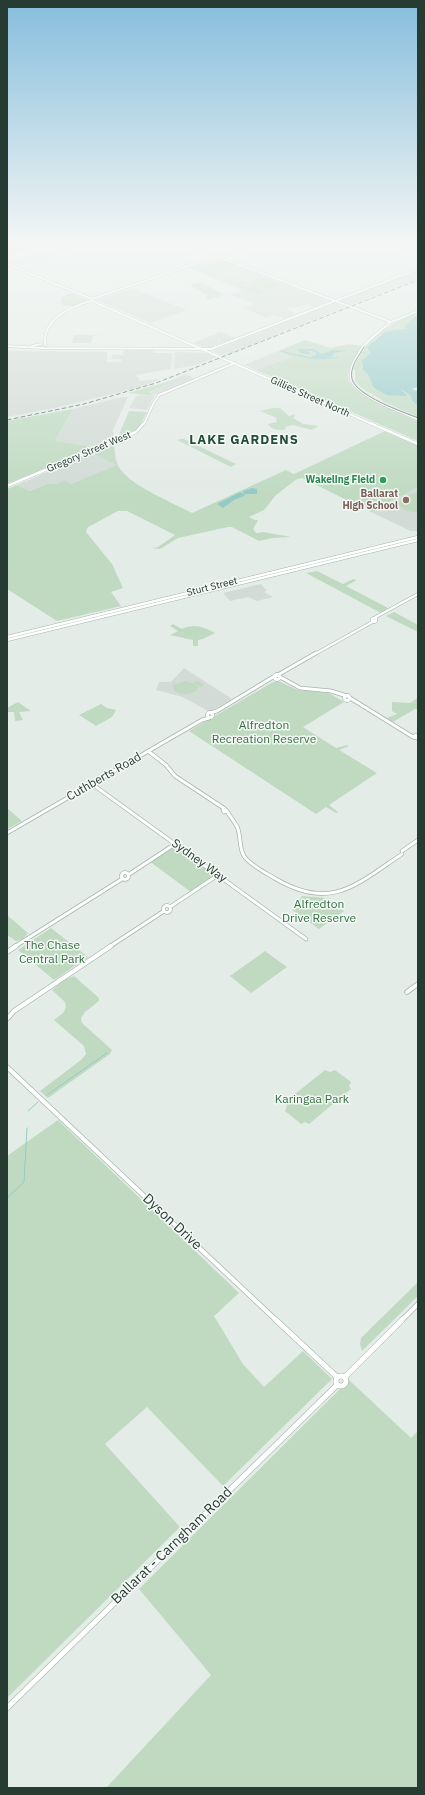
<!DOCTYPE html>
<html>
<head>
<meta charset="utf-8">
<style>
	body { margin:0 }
	#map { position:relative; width:425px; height:1795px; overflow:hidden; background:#e4ece7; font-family:"IBM Plex Sans",sans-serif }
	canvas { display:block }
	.frame { position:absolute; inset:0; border:8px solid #263b32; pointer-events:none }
</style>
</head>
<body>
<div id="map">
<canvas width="425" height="1795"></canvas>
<div class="frame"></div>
</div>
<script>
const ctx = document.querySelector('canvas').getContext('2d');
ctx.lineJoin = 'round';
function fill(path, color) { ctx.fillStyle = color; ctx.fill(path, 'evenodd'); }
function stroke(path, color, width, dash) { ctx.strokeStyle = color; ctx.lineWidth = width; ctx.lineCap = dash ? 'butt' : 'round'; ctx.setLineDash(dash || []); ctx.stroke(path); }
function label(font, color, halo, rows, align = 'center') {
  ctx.font = font + ' "IBM Plex Sans",sans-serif'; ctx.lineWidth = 3; ctx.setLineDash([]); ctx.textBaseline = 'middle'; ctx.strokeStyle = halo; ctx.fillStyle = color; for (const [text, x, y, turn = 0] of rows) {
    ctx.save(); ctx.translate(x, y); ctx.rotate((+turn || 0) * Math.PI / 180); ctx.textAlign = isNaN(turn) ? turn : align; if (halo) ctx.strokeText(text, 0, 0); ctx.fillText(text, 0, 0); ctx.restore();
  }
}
const built = new Path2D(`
	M 23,242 L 38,243 L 32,245 L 35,247 L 7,255 L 7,247 Z
	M 219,258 L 329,301 L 314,307 L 307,304 L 294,308 L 289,307 L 287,308 L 290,309 L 288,310 L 296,314 L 284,319 L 274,315 L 266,318 L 244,308 L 254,304 L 231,295 L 242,290 L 189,268 Z
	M 418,270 L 418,279 L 350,305 L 339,301 Z
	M 134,288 L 144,293 L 187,310 L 150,323 L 97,300 Z
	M 334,303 L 346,307 L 223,356 L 213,351 Z
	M 221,332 L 235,338 L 210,347 L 203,347 L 193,343 Z
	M 74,335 L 101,335 L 93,336 L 91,343 L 72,343 Z
	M 124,349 L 152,349 L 154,353 L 172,353 L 171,369 L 136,375 L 140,381 L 158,379 L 159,380 L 137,388 L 55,408 L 7,417 L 7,351 L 107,352 L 107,362 L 121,362 L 122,359 L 111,359 L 112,355 L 123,355 Z
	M 278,351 L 292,357 L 256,370 L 244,365 Z
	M 175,352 L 206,353 L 217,357 L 197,365 L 174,369 Z
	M 186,374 L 195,379 L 154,395 L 149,392 L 170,384 L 167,382 Z
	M 139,395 L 154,396 L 147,410 L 129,408 L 136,396 Z
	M 122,397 L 128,397 L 113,430 L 114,440 L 97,447 L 55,441 L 73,409 Z
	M 92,453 L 116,465 L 71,484 L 64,480 L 57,484 L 47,484 L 28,491 L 17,485 Z
	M 418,487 L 418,531 L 411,531 L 371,512 Z
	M 261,584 L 267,591 L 264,592 L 273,597 L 257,601 L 248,597 L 230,601 L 223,593 Z
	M 184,668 L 232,699 L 211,711 L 208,711 L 183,697 L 156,690 L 159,682 L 171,682 Z`);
const green = new Path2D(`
	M 215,261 L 226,262 L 233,266 L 208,274 L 194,269 L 210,264 Z
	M 221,271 L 239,278 L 227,282 L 209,275 Z
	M 262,278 L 274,280 L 280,285 C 271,290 259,289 251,283 L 255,279 Z
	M 244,281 L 248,282 L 242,285 L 245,287 L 251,285 L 266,291 L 257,294 L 233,284 Z
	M 202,283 L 225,295 L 207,300 L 206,299 L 207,295 L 191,286 L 191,284 Z
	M 71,293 L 88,300 C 80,303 66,311 61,302 L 62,297 Z
	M 418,312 L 405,329 L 380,335 L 367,348 L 370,353 L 364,359 L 362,369 L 369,376 L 373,387 L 376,389 L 399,389 L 410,395 L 412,401 L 418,406 L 418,417 L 384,402 C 378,395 361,392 355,380 L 355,370 L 353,369 C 367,336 386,326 418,312 Z
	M 305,340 L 331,348 L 348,344 L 362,346 C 354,367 334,377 364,394 L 363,395 L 418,421 L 418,441 L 256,370 L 292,357 L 278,351 Z
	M 167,382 L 171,383 L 149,392 L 154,396 L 128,393 Z
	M 273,408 L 280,408 L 289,416 L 296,414 L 293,418 L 303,424 L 319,426 L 312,430 L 293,425 L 285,427 L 286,429 C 280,431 271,430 268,424 L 277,422 L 276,419 L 277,418 L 260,411 Z
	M 73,409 L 55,441 L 97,447 L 7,484 L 7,421 Z
	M 129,411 L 147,412 L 138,429 L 121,437 L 120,432 Z
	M 385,431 L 418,445 L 418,487 L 371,512 L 302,478 L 297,479 L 276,495 L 264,510 L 249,517 L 255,520 L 258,520 L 253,529 L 256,533 L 263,532 L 291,537 L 272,538 L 259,541 L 232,527 L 228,527 L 178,538 L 160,549 L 152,548 L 158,547 L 175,535 L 127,511 L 118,511 L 88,527 L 86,532 L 112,564 L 123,588 L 111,592 L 121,606 L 57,621 L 7,589 L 7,489 L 17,485 L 29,491 L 47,484 L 57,484 L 64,480 L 71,484 L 116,465 L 92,453 L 114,444 C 115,453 115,463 121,470 C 134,487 173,503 192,513 L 286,470 L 294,474 Z
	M 181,439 L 184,439 L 236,464 L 231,467 L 177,440 Z
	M 418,492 L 418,512 C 410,512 401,511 398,503 L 403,497 Z
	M 317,571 L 343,584 L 353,579 L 357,580 L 346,586 L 388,608 L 381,613 L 306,573 Z
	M 394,612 L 418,625 L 418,632 L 386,616 Z
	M 173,624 L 182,629 C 194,623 204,627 215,633 L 203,639 L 198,640 L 198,646 L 193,646 L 193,640 L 170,635 L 178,631 L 170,626 Z
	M 186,681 L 195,684 L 194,683 L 198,681 L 204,685 L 201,687 L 196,684 L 198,687 L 196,691 C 189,695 182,695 174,691 L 173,685 Z
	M 278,681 L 298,690 L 329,693 L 344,702 L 303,727 L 336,748 L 347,745 L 349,746 L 339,750 L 377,773 L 329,805 L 338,812 L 336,813 L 326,807 L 316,814 L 189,731 L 273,682 Z
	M 418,698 L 418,709 L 415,709 L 393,722 L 387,718 L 397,714 L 392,711 L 392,702 L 410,703 Z
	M 18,702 L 31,711 L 19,712 L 23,720 L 15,721 L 14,712 L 7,712 L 7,708 Z
	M 101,704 L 107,708 L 116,710 L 112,717 L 96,726 L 79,715 Z
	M 7,808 L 22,821 L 7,829 Z
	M 175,844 L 218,875 L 191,892 L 149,861 Z
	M 302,896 L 326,898 L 344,911 L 319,929 L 292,910 Z
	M 7,915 L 28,933 L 23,939 L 16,941 L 7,935 Z
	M 51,928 L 88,957 L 54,980 L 18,950 Z
	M 265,951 L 287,967 L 251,993 L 230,976 Z
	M 74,976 L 99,998 L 99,1001 L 85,1012 L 81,1018 L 82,1023 L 112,1050 L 110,1054 L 48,1098 L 40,1091 L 81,1060 L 86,1054 L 84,1046 L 54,1020 L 64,1012 L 66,1007 L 65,1002 L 52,990 L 64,980 Z
	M 325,1070 L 330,1072 L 335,1070 L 351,1082 L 349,1086 L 351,1089 L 309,1124 L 305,1122 L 301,1124 L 285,1111 L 287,1106 L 285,1102 Z
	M 58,1120 L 239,1293 L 214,1316 L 243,1364 L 264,1387 L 303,1351 L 332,1379 L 223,1486 L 147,1407 L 105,1444 L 180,1527 L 7,1698 L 7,1156 Z
	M 418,1282 L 418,1296 L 362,1351 L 360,1344 L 361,1338 Z
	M 349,1380 L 411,1438 L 418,1431 L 418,1788 L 106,1788 L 211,1675 L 139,1589 Z`);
const water = new Path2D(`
	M 418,314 L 418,387 L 411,389 L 418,391 L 418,406 L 412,401 L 410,395 L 400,389 L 407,395 L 404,396 L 387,395 L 376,389 L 373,387 L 369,376 L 362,369 L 363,367 L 362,361 L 370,353 L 367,347 L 385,332 L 405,329 L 406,324 Z
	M 298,349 L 312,349 L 322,354 L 333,350 L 346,351 L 334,353 L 332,357 C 320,358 307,361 297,354 C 304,355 310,360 317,354 L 314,351 L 300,350 L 310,352 L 309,354 L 301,353 Z
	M 252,488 L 257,489 L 257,494 L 245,494 L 244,496 L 234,500 L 223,508 L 217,504 L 240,492 L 244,494 L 243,491 Z`);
const stream = new Path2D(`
	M 281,351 L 294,355
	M 353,352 L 358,352
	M 362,353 L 364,353
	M 295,355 L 316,359 L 337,358
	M 47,1095 L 107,1053
	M 28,1111 L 38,1102
	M 7,1198 L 24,1182 L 27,1128`);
const secondaryFar4 = new Path2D(`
	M 182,242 L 218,255
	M 393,242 L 418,251
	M 219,257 L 391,322
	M 10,263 L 43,255 L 84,242
	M 7,264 L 92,299
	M 92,299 L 258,242
	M 92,301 L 372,424
	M 391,322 L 418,311
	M 389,323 C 380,332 370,338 362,348 C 357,356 348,369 351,379 C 357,397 401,412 418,419
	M 45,345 C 43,318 70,307 91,301
	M 7,346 L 42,348 L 211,349 L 418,269
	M 32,346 L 41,344
	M 144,424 L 153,404 L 159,395 L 235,363`);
const secondaryFar3 = new Path2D(`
	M 370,423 L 418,444
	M 7,486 L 136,432 L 144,423
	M372 620a2 2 0 1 1 4 0a2 2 0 1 1-4 0Z
	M 374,618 L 418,594
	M 7,637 L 418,537
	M 7,640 L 418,540
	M 315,654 L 374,621`);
const secondaryFar2 = new Path2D(`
	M274.5 677a2.5 2.5 0 1 1 5 0a2.5 2.5 0 1 1-5 0Z
	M 276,676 L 316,653
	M 280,677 L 300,688 L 331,691 L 347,696
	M344.5 698a2.5 2.5 0 1 1 5 0a2.5 2.5 0 1 1-5 0Z
	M 350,698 L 413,737
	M207.5 715a2.5 2.5 0 1 1 5 0a2.5 2.5 0 1 1-5 0Z
	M 210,713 L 217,711 L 273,677
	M 416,735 L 418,737 L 417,738 L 413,737 Z
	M 148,751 L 166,765 L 175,776 L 225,809
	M 92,784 L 306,939
	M 225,809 L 227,811 L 224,812 L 223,810 Z
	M 227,811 C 230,817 236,823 238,829 C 241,838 239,848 244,856 C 251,866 266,873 276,879 C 331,911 356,885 402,854
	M 7,833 L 202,720 L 209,718
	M 402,851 L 418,840
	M121.5 876a3.5 3.5 0 1 1 7 0a3.5 3.5 0 1 1-7 0Z
	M 128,875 L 175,844
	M163.5 909a3.5 3.5 0 1 1 7 0a3.5 3.5 0 1 1-7 0Z
	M 170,907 L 218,875
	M 14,947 L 122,879
	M 109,947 L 164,911`);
const secondaryFar1 = new Path2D(`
	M 7,952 L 16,946
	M 407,992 L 418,984
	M 8,1018 L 14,1011 L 111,946
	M 7,1067 L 277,1321
	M 401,1321 L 418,1304`);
const secondary = new Path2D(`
	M 276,1320 L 337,1377
	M336 1381a5 5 0 1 1 10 0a5 5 0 1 1-10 0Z
	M 345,1377 L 402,1320
	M 7,1708 L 337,1385`);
const tram = new Path2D(`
	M 364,347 C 359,355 349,368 352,379 C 356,396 403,412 418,418`);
const rail = new Path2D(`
	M 7,420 L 84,404 L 156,383 L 418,280`);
const markers = [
	[383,480,4,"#2e9e5b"],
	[406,500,4,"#8d6e63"]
];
const farStreetnames = [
	["Gillies Street North",310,397,24],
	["Gregory Street West",89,452,-23],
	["Sturt Street",212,587,-14]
];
const farLeisurenames = [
	["Wakeling Field",375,480]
];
const farEducationnames = [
	["Ballarat",398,494],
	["High School",398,506]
];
const parkNames = [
	["Alfredton",264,726],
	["Recreation Reserve",264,740],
	["Alfredton",319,905],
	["Drive Reserve",319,919],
	["The Chase",52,946],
	["Central Park",52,960],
	["Karingaa Park",312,1100]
];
const streetNames = [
	["Cuthberts Road",104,777,-30],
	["Sydney Way",199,861,36]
];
const farDistrictnames = [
	["LAKE GARDENS",244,440]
];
const nearStreetnames = [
	["Dyson Drive",172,1222,43],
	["Ballarat - Carngham Road",172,1546,-44]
];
fill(built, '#d2dbd6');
fill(green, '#c0dac2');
fill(water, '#93cac9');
stroke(stream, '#93cac9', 1);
stroke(secondaryFar4, '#a4b6ad', 3);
stroke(secondaryFar3, '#a4b6ad', 3.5);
stroke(secondaryFar2, '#a4b6ad', 4.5);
stroke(secondaryFar1, '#a4b6ad', 5.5);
stroke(secondary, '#a4b6ad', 6);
stroke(secondaryFar4, '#fff', 2);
stroke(secondaryFar3, '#fff', 2.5);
stroke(secondaryFar2, '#fff', 3);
stroke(secondaryFar1, '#fff', 4);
stroke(secondary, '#fff', 5);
stroke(tram, '#60776d', 1);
stroke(rail, '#60776d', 1, [4.5, 2.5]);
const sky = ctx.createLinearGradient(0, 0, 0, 494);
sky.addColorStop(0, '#86bddc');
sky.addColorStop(0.49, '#f3f6f4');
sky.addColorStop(1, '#f3f6f400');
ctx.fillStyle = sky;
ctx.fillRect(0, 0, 425, 494);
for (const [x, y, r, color] of markers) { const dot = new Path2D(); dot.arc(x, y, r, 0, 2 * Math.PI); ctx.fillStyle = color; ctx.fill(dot); stroke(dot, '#f4f9f6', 1.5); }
label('10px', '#263b32', '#f4f9f6', farStreetnames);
label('bold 10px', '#27864d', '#f4f9f6', farLeisurenames, 'right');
label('bold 10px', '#785e54', '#f4f9f6', farEducationnames, 'right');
label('12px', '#346d41', '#f4f9f6', parkNames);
label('12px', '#263b32', '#f4f9f6', streetNames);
ctx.letterSpacing = '1px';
label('bold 13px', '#244b3b', '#f4f9f6', farDistrictnames);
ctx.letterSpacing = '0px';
label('14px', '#263b32', '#f4f9f6', nearStreetnames);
</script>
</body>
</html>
